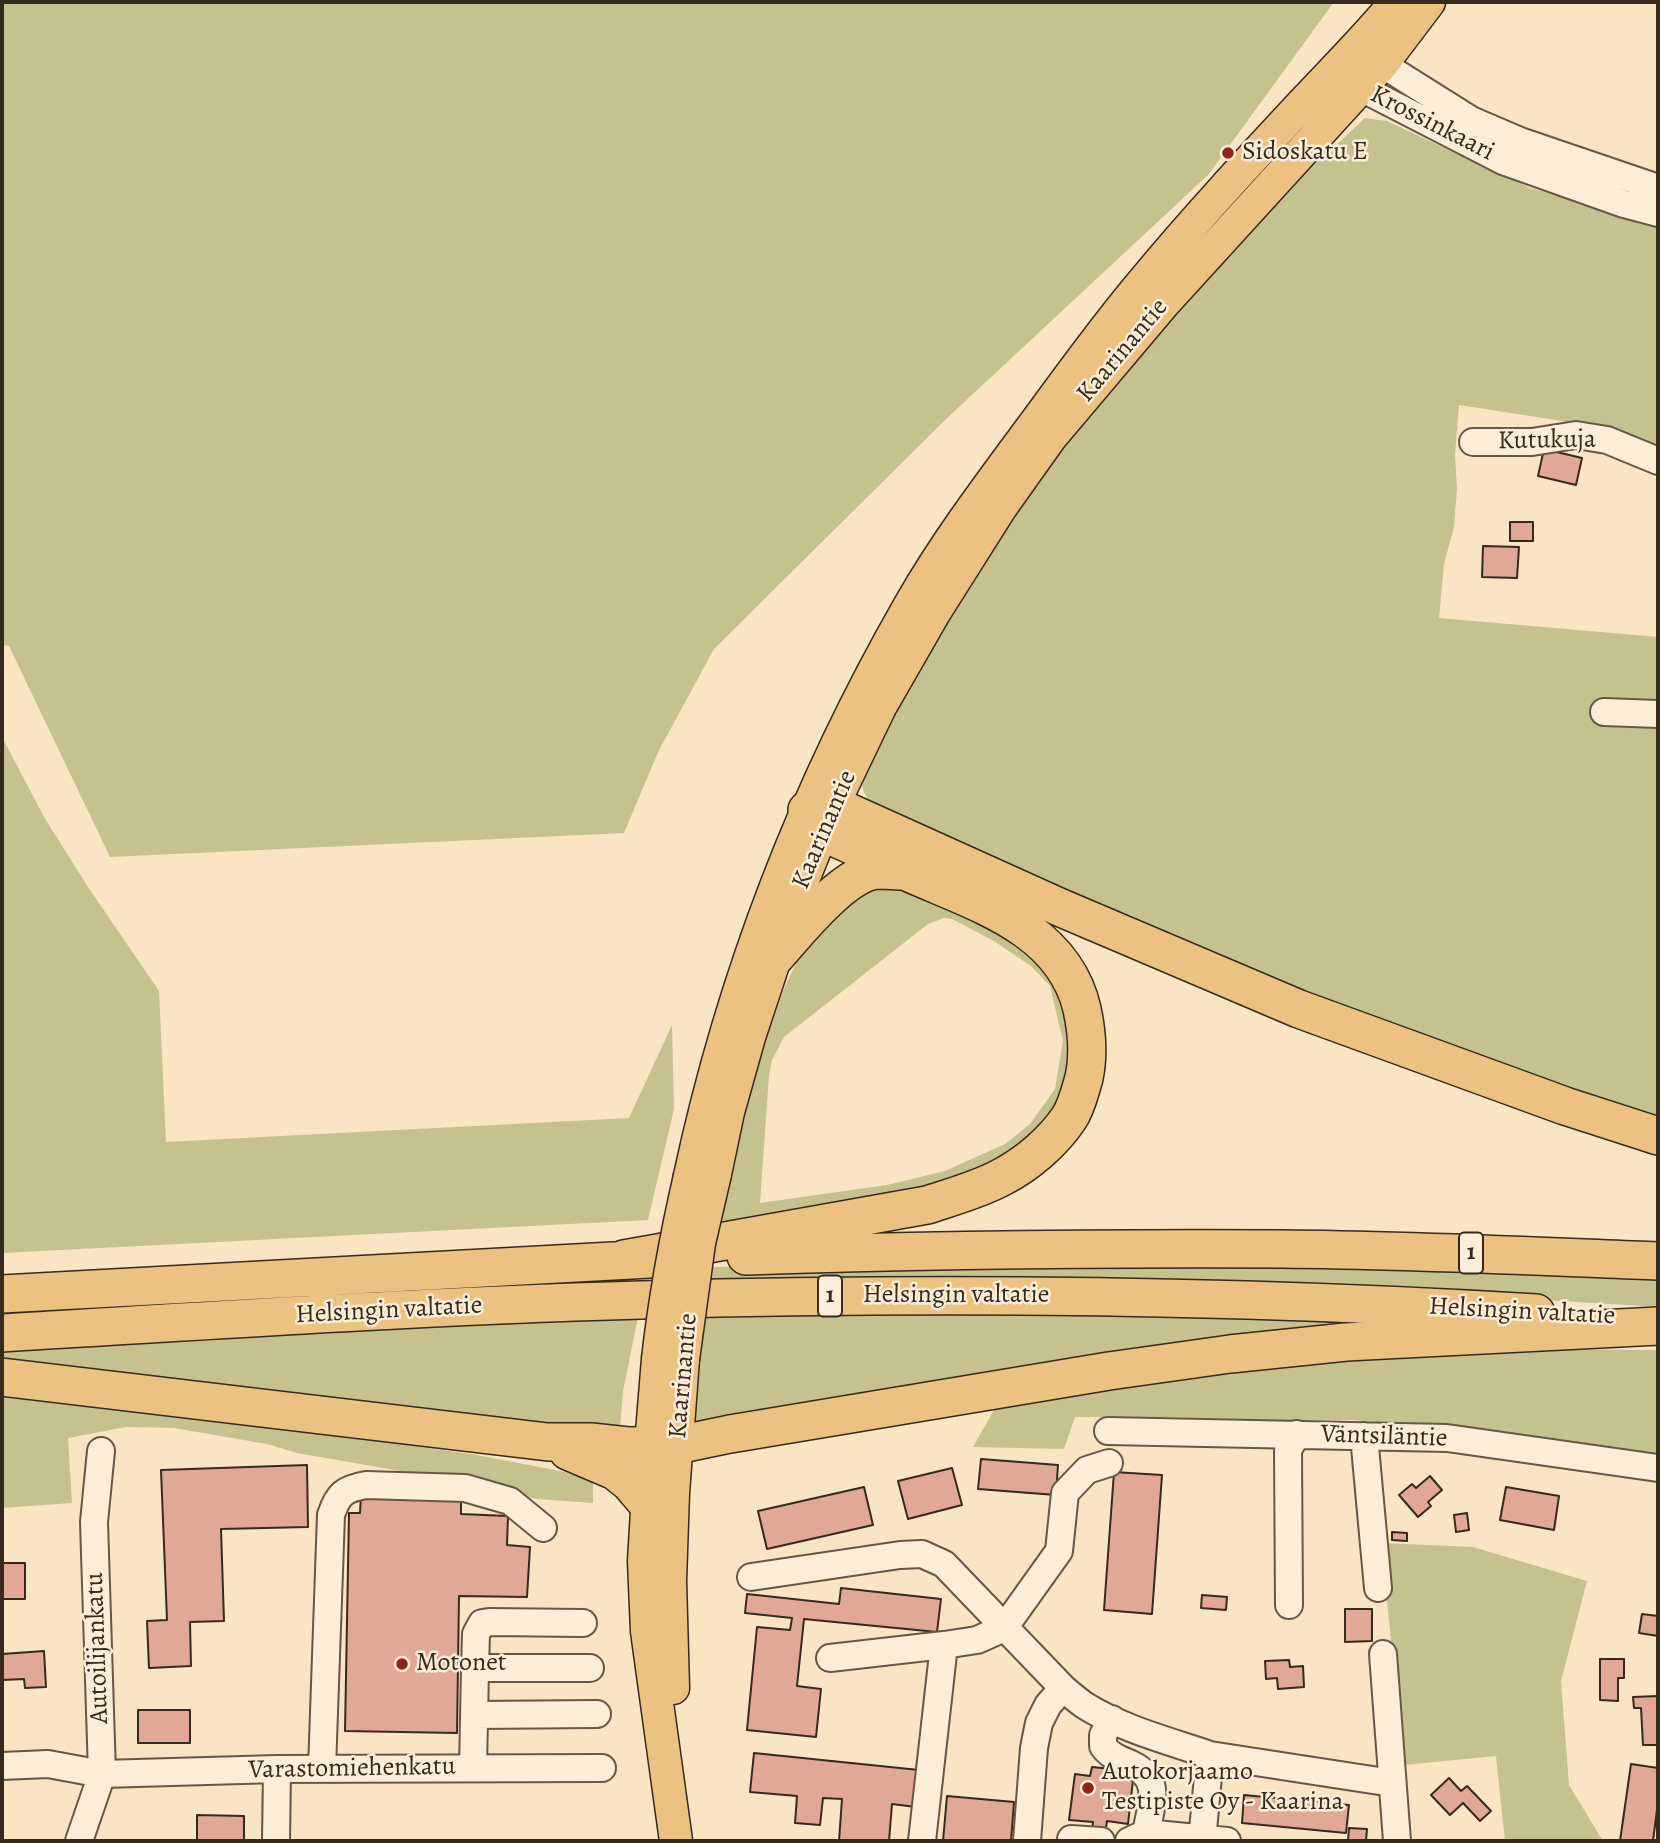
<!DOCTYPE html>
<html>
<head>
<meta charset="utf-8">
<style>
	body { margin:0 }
	#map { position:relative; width:1660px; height:1843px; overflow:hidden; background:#f9e4c3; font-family:Alegreya,serif }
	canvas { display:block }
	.frame { position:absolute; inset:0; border:4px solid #362a1c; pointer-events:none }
</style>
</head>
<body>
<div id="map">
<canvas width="1660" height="1843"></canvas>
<div class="frame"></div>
</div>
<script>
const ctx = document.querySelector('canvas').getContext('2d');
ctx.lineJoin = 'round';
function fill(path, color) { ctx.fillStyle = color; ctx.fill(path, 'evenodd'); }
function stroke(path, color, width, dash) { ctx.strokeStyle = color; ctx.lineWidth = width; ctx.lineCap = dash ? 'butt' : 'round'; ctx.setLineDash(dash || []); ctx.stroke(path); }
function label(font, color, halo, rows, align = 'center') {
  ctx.font = font + ' Alegreya,serif'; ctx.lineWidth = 5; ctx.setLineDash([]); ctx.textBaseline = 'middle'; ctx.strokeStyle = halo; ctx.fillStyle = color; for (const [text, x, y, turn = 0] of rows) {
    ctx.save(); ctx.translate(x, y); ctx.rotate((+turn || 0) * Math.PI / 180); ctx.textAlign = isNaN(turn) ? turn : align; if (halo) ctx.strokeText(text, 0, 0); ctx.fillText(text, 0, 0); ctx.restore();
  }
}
const green = new Path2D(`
	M 2,2 L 1334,2 L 1208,175 L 945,420 L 714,649 L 658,752 L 624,833 L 110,857 L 9,646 L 2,645 Z
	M 1365,118 L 1387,121 L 1530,188 L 1658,225 L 1658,451 L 1621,430 L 1459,405 L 1455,455 L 1457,489 L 1454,527 L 1444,564 L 1439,618 L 1658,637 L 1658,1122 L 1361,1019 L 875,807 C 855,786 861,776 873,752 L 964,588 L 1051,456 L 1319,146 L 1329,152 Z
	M 2,737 L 44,817 L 88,887 L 159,991 L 166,1142 L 629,1118 L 672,1025 L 674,1109 L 648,1220 L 2,1253 Z
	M 880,883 L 923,888 L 1035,953 L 1071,1005 L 1071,1088 L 1026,1148 L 961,1181 L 852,1209 L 721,1221 L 729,1153 L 756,1068 L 785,986 L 804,947 L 820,924 ZM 944,918 L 952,919 L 994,941 L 1031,966 L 1050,986 L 1063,1041 L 1055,1089 L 1030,1124 L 1005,1144 L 945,1171 L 887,1185 L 760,1203 L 769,1076 L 772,1060 L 784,1037 L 928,924 Z
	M 1050,1264 L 1279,1264 L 1658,1275 L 1658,1307 C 1532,1299 1405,1292 1278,1288 C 1089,1281 900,1281 711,1280 L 713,1267 Z
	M 1038,1313 L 1259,1318 L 1422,1324 L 693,1426 L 705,1315 Z
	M 638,1317 L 623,1391 L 619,1438 L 2,1369 L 2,1352 L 281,1335 Z
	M 1389,1348 L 1658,1350 L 1658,1455 L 1541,1437 L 1483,1430 L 1352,1420 L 1277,1421 L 1166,1417 L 1075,1417 L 1064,1449 L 973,1447 L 998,1403 Z
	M 2,1387 L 477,1455 L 565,1472 L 593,1482 L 593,1503 L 537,1499 L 424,1475 L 297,1453 L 267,1444 L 174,1428 L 126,1427 L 68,1438 L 72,1503 L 2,1508 Z
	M 1381,1543 L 1473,1547 L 1587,1581 L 1561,1681 L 1569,1785 L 1603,1841 L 1505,1841 L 1496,1756 L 1404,1765 Z`);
const building = new Path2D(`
	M 1544,449 L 1582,458 L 1576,485 L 1538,476 Z
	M 1510,522 L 1533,522 L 1533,541 L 1510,541 Z
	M 1483,546 L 1519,547 L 1517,578 L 1482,577 Z
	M 981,1459 L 1058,1465 L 1056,1495 L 978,1489 Z
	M 307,1465 L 308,1527 L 221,1529 L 224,1621 L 190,1622 L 191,1666 L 149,1668 L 147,1621 L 167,1620 L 161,1470 Z
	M 952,1468 L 962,1505 L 908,1519 L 898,1481 Z
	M 1114,1472 L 1162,1475 L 1152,1614 L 1104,1610 Z
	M 1430,1476 L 1442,1490 L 1428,1502 L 1431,1506 L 1418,1517 L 1399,1495 L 1412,1484 L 1416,1488 Z
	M 864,1487 L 873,1525 L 767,1549 L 758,1511 Z
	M 1506,1487 L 1559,1496 L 1554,1530 L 1500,1520 Z
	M 361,1495 L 461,1497 L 461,1514 L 508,1516 L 507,1545 L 530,1547 L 527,1597 L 459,1596 L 457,1733 L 345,1731 L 349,1513 L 360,1513 Z
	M 1467,1513 L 1469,1530 L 1456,1532 L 1454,1515 Z
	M 1392,1532 L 1407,1533 L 1407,1541 L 1392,1540 Z
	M 2,1563 L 25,1563 L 25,1599 L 2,1599 Z
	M 841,1588 L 941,1599 L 937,1632 L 804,1619 L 797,1686 L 821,1689 L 816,1737 L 747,1730 L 757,1627 L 790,1630 L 792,1618 L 745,1613 L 747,1594 L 839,1604 Z
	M 1202,1595 L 1227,1597 L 1226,1610 L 1201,1608 Z
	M 1345,1609 L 1372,1609 L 1372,1641 L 1345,1642 Z
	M 1642,1614 L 1658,1616 L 1658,1636 L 1639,1633 Z
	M 44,1651 L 46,1687 L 25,1688 L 24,1679 L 2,1680 L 2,1654 Z
	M 1600,1659 L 1624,1659 L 1624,1678 L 1618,1678 L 1618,1701 L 1600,1700 Z
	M 1289,1660 L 1290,1667 L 1303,1666 L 1304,1687 L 1278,1689 L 1277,1678 L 1266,1679 L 1265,1661 Z
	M 1658,1696 L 1658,1745 L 1643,1745 L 1641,1708 L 1634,1708 L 1633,1697 Z
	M 138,1710 L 190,1710 L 190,1743 L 138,1743 Z
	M 754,1753 L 919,1770 L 916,1807 L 892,1804 L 889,1841 L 839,1841 L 842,1799 L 823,1798 L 820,1825 L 795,1823 L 797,1796 L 750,1792 Z
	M 1631,1764 L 1658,1768 L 1658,1802 L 1653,1841 L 1620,1841 Z
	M 1092,1767 L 1112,1769 L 1111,1778 L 1133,1780 L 1128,1824 L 1107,1821 L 1105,1834 L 1092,1832 L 1093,1822 L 1069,1820 L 1075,1774 L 1090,1776 Z
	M 1449,1778 L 1461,1791 L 1467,1786 L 1491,1811 L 1480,1821 L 1463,1803 L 1450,1815 L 1431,1795 Z
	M 1244,1795 L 1349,1805 L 1346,1833 L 1242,1823 Z
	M 947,1796 L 1014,1802 L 1011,1841 L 943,1841 Z
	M 197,1815 L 244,1816 L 244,1841 L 197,1841 Z
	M 1349,1828 L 1367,1829 L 1366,1841 L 1348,1841 Z`);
const minor = new Path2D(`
	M 1363,59 L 1382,64 L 1471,120 L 1520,141 L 1658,188
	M 1354,70 L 1361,88 L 1503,161 L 1624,204 L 1658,213
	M 1473,442 L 1532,442 L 1576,435 L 1607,440 L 1658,461
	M 1604,712 L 1658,714
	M 1108,1431 L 1447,1438 L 1658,1468
	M 1364,1436 L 1378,1588
	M 751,1577 L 900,1555 L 922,1554 L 944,1564 L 1063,1688 C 1070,1694 1077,1700 1084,1705 C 1122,1729 1169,1741 1210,1755 L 1202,1841
	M 1289,1605 L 1288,1450 L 1297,1434
	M 583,1623 L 489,1622 L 482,1623 L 476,1634 L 475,1668 L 590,1668
	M 1383,1654 L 1397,1841
	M 830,1658 L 944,1645 L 977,1640 L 1004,1628 L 1059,1551 L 1065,1493 L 1087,1470 L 1109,1463
	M 475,1715 L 597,1714
	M 1112,1719 L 1103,1735 L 1103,1746 C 1110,1756 1119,1759 1131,1764 C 1163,1779 1151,1805 1146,1833
	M 1210,1755 L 1392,1783
	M 2,1766 L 48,1764 L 102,1774 L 277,1769 L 602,1768
	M 473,1768 L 475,1668
	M 322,1769 L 331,1515 C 338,1494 344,1489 366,1485 L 465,1488 L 510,1501 L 543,1528
	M 1071,1839 L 1101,1841
	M 79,1841 L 102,1774 L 94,1522 L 101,1451
	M 276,1841 L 277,1769
	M 922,1841 L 944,1645
	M 1027,1841 L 1034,1748 L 1039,1723 L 1048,1705 L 1063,1688
	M 1129,1841 L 1146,1833 L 1227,1841`);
const major = new Path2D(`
	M 715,1174 L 728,1112 L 749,1037 L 792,907 L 833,805 L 880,707 L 934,613 L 1001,507 L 1050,438 L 1164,303 L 1382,64 L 1429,2
	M 690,1176 C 733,975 808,783 910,605 C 946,542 990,484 1033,426 C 1069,377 1104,328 1143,282 C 1195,219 1251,159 1306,100 C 1337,67 1368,36 1396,2
	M 658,1359 L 651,1445 L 644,1561 L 647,1631 L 676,1841
	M 673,1688 L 670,1581 L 673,1493 L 683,1359`);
const highway = new Path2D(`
	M 776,956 C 798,931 843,874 877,870 C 886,870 896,871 905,871
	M 746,1256 C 924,1250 1103,1248 1282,1249 C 1407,1250 1533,1256 1658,1261
	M 624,1259 L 927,1205 C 951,1197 978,1190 1002,1177 C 1027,1164 1053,1142 1069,1118 C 1077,1106 1080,1091 1084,1078 C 1089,1055 1087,1032 1082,1009 C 1063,926 973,902 905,871 C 890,865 876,857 862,850 C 850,844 835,839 824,831 C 817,826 812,817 807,810 L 833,805 L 1059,907 L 1299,1009 L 1565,1106 L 1658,1136
	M 2,1294 L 650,1259
	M 2,1333 C 215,1320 428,1306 641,1300 C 940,1292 1238,1295 1536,1313
	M 2,1377 L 548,1442 L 591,1442 L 628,1446 L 677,1445 L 730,1434 L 1109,1371 L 1230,1354 L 1346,1342 L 1658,1326
	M 568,1451 L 615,1471 L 630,1483 L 647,1503`);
const majorBridge = new Path2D(`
	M 658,1359 C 665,1297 676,1237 690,1176
	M 683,1359 L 699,1243 L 715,1174`);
const markers = [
	[1228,153,7,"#8f2418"],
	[402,1664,7,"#8f2418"],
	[1088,1788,7,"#8f2418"]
];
const shields = [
	[1471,1253,24],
	[830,1296,24]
];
const shieldNames = [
	["1",1471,1253],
	["1",830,1296]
];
const streetNames = [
	["Krossinkaari",1432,124,27],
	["Kaarinantie",1123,351,-50],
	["Kutukuja",1547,441,-1],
	["Kaarinantie",825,830,-67],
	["Helsingin valtatie",956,1296],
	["Helsingin valtatie",389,1311,-3],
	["Helsingin valtatie",1522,1312,3],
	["Kaarinantie",684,1376,-85],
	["Väntsiläntie",1384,1437,2],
	["Autoilijankatu",98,1648,-92],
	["Varastomiehenkatu",352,1769,-1]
];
const poiNames = [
	["Sidoskatu E",1242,153],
	["Motonet",416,1664],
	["Autokorjaamo",1102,1773],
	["Testipiste Oy - Kaarina",1102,1803]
];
fill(green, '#c5c28f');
fill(building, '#e0a895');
stroke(building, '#362a1c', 2);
stroke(minor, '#675846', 30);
stroke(major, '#362a1c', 35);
stroke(highway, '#362a1c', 40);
stroke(minor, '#fbedd8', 26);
stroke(major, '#ecc282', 32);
stroke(highway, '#ecc282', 37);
stroke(majorBridge, '#362a1c', 35, []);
stroke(majorBridge, '#ecc282', 32);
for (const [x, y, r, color] of markers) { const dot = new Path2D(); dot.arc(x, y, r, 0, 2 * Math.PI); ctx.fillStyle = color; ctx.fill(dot); stroke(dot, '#fbedd8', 2.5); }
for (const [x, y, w] of shields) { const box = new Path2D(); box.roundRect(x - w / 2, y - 20.5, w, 41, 5); ctx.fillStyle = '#fbedd8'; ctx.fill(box); stroke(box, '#362a1c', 2); }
label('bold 24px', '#362a1c', null, shieldNames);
label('26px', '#362a1c', '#fbedd8', streetNames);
label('26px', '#362a1c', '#fbedd8', poiNames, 'left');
</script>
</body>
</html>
